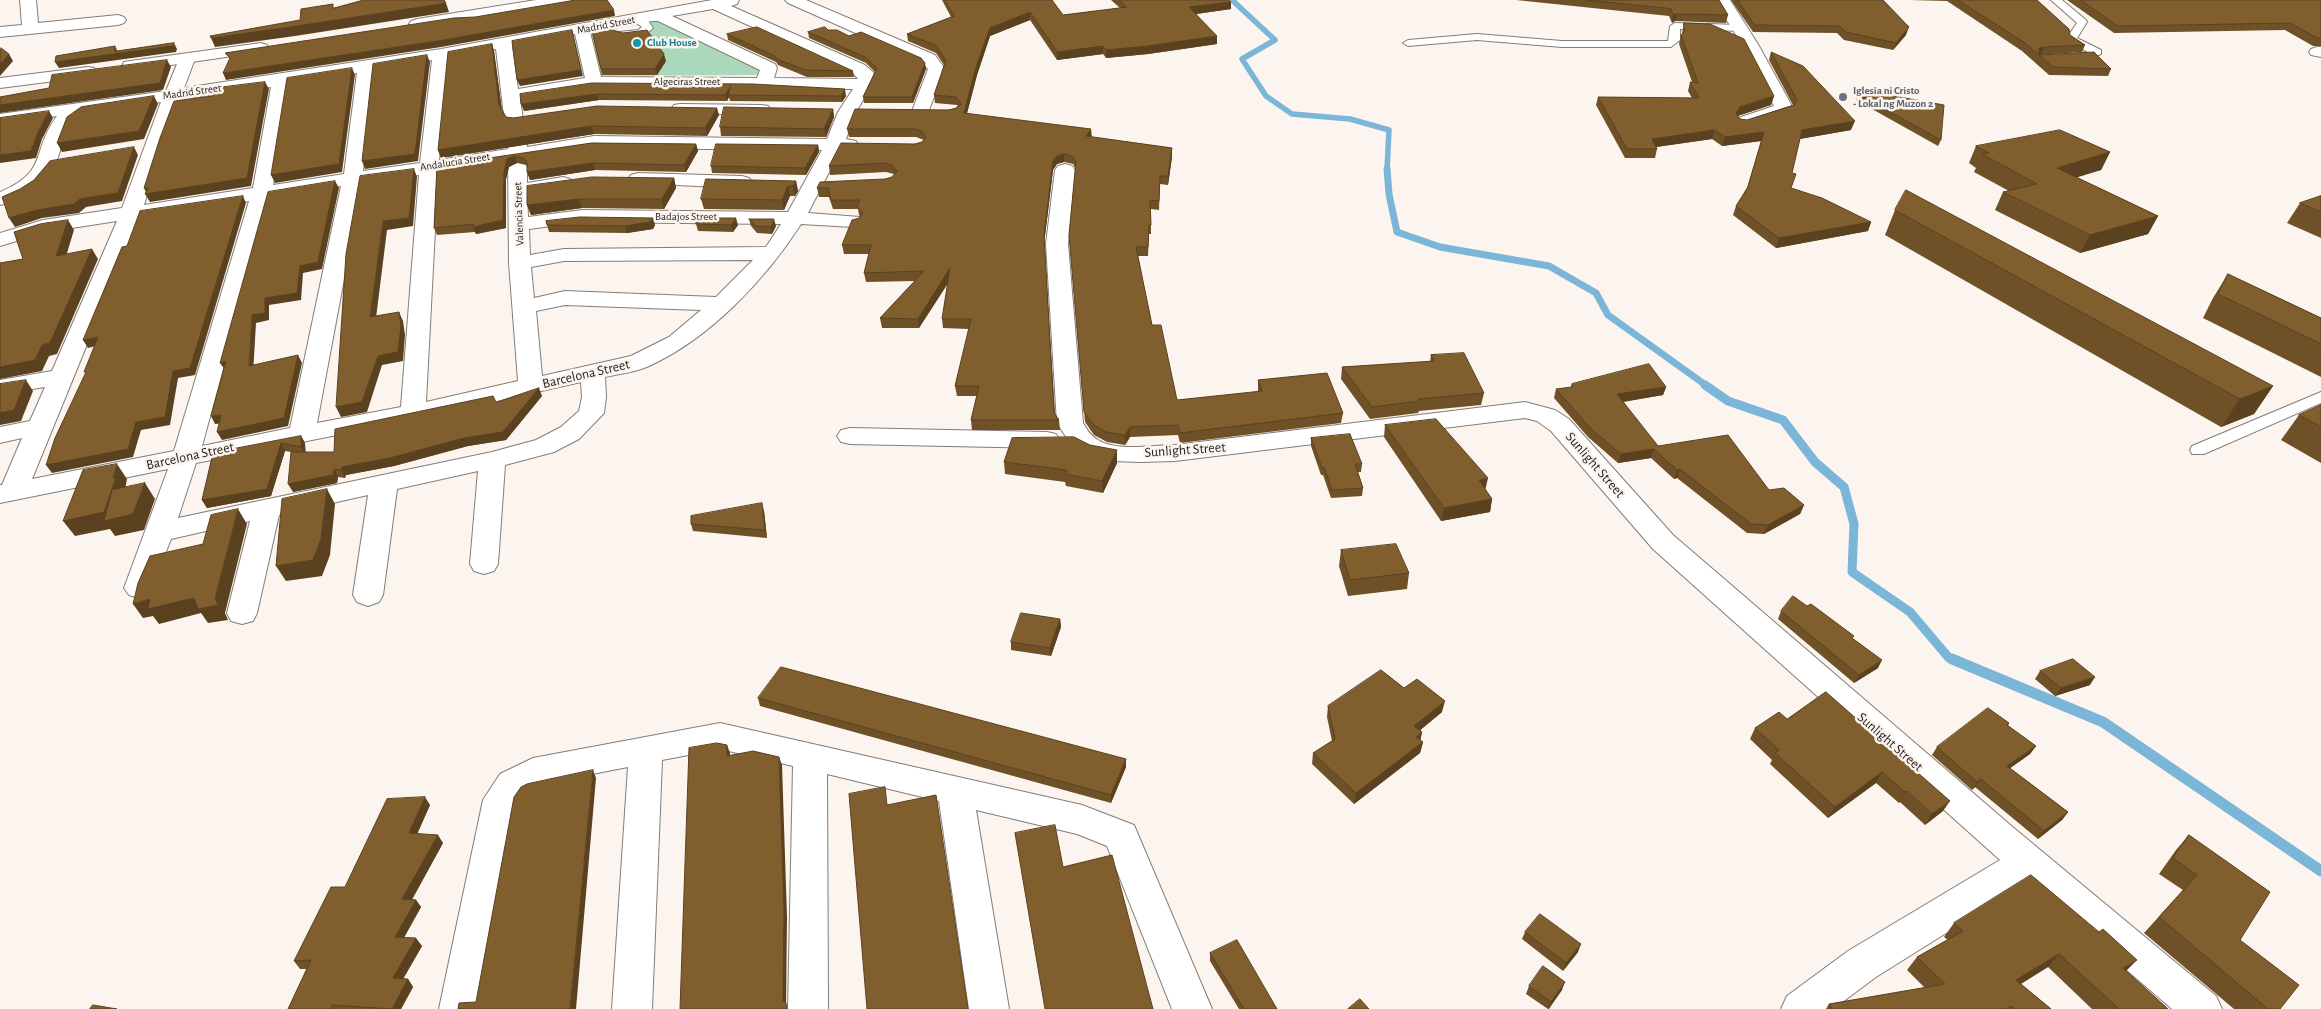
<!DOCTYPE html>
<html>
<head>
<meta charset="utf-8">
<style>
	body { margin:0 }
	canvas { display:block; background:#fcf4ee }
</style>
</head>
<body>
<canvas width="2321" height="1009"></canvas>
<script>
const ctx = document.querySelector('canvas').getContext('2d');
ctx.lineJoin = 'round';
function fill(path, color) { ctx.fillStyle = color; ctx.fill(path, 'evenodd'); }
function stroke(path, color, width, dash) { ctx.strokeStyle = color; ctx.lineWidth = width; ctx.lineCap = dash ? 'butt' : 'round'; ctx.setLineDash(dash || []); ctx.stroke(path); }
function label(font, color, halo, rows, align = 'center') {
  ctx.font = font + ' "Alegreya Sans",sans-serif'; ctx.lineWidth = 5; ctx.setLineDash([]); ctx.textBaseline = 'middle'; ctx.strokeStyle = halo; ctx.fillStyle = color; for (const [text, x, y, turn = 0] of rows) {
    ctx.save(); ctx.translate(x, y); ctx.rotate((+turn || 0) * Math.PI / 180); ctx.textAlign = isNaN(turn) ? turn : align; if (halo) ctx.strokeText(text, 0, 0); ctx.fillText(text, 0, 0); ctx.restore();
  }
}
const green = new Path2D(`
	M 650,14 L 763,67 L 765,75 L 600,76 L 585,27 L 606,34 L 652,28 L 647,19 Z`);
const streamFar3 = new Path2D(`
	M 1232,0 L 1275,40 L 1242,59 L 1266,96 L 1292,114 L 1350,119 L 1389,130 L 1387,170`);
const streamFar2 = new Path2D(`
	M 1387,169 L 1389,194 L 1397,232 L 1440,247 L 1549,266 L 1596,293 L 1608,315 L 1707,386`);
const streamFar1 = new Path2D(`
	M 1705,385 L 1728,401 L 1783,420 L 1815,462 L 1844,487 L 1854,524 L 1852,572 L 1910,612 L 1949,658 L 1955,660`);
const stream = new Path2D(`
	M 1952,659 L 2103,722 L 2321,871`);
const lane = new Path2D(`
	M 2051,0 L 2062,0 L 2086,20 L 2087,22 L 2077,38 L 2101,50 L 2101,54 L 2085,60 L 2068,59 L 2068,55 L 2088,52 L 2067,41 L 2066,39 L 2077,23 Z
	M 636,16 L 647,19 L 653,28 C 644,37 631,38 619,36 L 619,32 L 638,30 L 642,27 L 631,19 Z
	M 1675,23 L 1740,25 L 1745,28 L 1740,31 L 1680,29 L 1680,40 L 1671,47 L 1562,47 L 1477,40 L 1408,46 L 1403,43 L 1408,40 L 1477,34 L 1562,41 L 1668,41 L 1670,26 Z
	M 2321,392 L 2321,403 L 2204,454 L 2192,454 L 2190,450 L 2192,446 Z`);
const street = new Path2D(`
	M 20,0 L 36,0 L 38,23 L 118,15 L 124,17 L 126,20 L 124,23 L 118,25 L 0,37 L 0,27 L 22,25 Z
	M 712,0 L 739,0 L 737,4 L 731,6 L 865,65 L 877,76 L 856,112 L 846,139 L 856,141 L 858,145 L 856,149 L 840,151 L 808,213 L 860,217 L 863,221 L 860,225 L 853,227 L 801,224 C 766,279 709,339 649,366 C 636,372 619,374 605,377 L 606,397 L 604,413 L 579,439 L 554,452 L 505,465 L 498,564 L 494,571 L 484,574 L 474,571 L 470,564 L 478,471 L 397,489 L 383,595 L 379,602 L 368,606 L 357,602 L 353,595 L 368,495 L 279,515 L 257,613 L 253,621 L 242,624 L 231,621 L 227,613 L 250,521 L 171,539 L 149,595 L 139,598 L 129,595 L 124,588 L 168,469 L 0,503 L 0,485 L 2,485 L 22,438 L 0,443 L 0,427 L 30,421 L 45,387 L 0,394 L 0,380 L 52,371 L 117,221 L 46,232 L 0,246 L 0,233 L 43,220 L 122,208 L 161,102 L 85,113 C 60,127 65,146 53,169 C 43,189 22,200 0,205 L 0,192 C 50,171 30,152 57,116 L 0,124 L 0,114 L 166,91 L 179,59 L 181,55 L 193,55 L 195,59 L 184,88 L 441,49 ZM 713,9 L 853,73 L 858,79 L 774,78 L 777,68 L 775,64 L 672,16 ZM 652,21 L 658,21 L 760,70 L 757,78 L 601,77 L 590,32 ZM 575,34 L 585,78 L 518,89 L 512,46 ZM 496,49 L 508,149 L 439,160 L 449,58 ZM 432,60 L 420,163 L 363,171 L 374,70 ZM 357,73 L 344,174 L 273,185 L 289,84 ZM 271,87 L 253,188 L 144,205 L 162,145 L 180,99 ZM 594,87 L 853,89 L 838,112 L 827,139 L 594,136 L 527,147 L 520,99 ZM 594,148 L 822,150 L 788,212 L 582,210 L 528,217 L 527,194 L 570,187 L 573,183 L 570,179 L 563,177 L 527,183 L 527,158 ZM 508,161 L 509,263 L 518,381 L 426,402 L 438,172 ZM 419,175 L 401,407 L 317,423 L 362,183 ZM 341,186 L 290,428 L 202,446 L 270,197 ZM 249,201 L 174,451 L 32,479 L 139,217 ZM 582,222 L 781,224 L 766,247 L 564,249 L 530,255 L 529,229 ZM 753,260 L 716,297 L 565,291 L 534,298 L 531,267 L 564,261 ZM 565,305 L 701,310 L 669,337 L 631,356 L 542,376 L 536,311 ZM 581,382 L 582,397 L 579,411 L 561,427 L 536,440 L 492,452 L 178,518 L 196,463 L 413,420 Z
	M 785,0 L 806,0 L 935,55 L 945,69 L 927,115 L 915,115 L 912,111 L 928,69 L 923,63 L 788,3 Z
	M 1714,0 L 1730,0 L 1759,46 L 1793,108 L 1790,112 L 1747,126 L 1741,125 L 1738,121 L 1741,117 L 1774,106 L 1743,46 Z
	M 2317,47 L 2321,47 L 2321,57 L 2311,55 L 2309,52 L 2311,49 Z
	M 680,104 L 762,105 L 768,106 L 771,110 L 768,114 L 762,115 L 674,113 L 671,109 L 674,105 Z
	M 1065,164 L 1072,166 L 1075,170 L 1068,244 L 1083,423 C 1087,430 1091,436 1098,440 C 1118,452 1152,445 1175,445 L 1525,402 L 1555,410 L 1569,419 L 1673,535 L 2015,829 L 2216,996 L 2222,1009 L 2172,1009 L 2026,883 L 1876,977 L 1833,1009 L 1781,1009 L 1787,996 L 1848,951 L 2000,860 L 1653,549 L 1551,431 L 1537,421 L 1525,418 L 1175,461 L 1139,462 L 1112,461 L 1080,452 L 1072,446 L 1057,423 L 1046,244 L 1055,170 L 1058,166 Z
	M 638,173 L 742,176 L 749,178 L 752,182 L 749,186 L 742,188 L 631,183 L 628,179 L 631,175 Z
	M 850,428 L 1047,432 L 1056,434 L 1060,440 L 1056,446 L 1047,448 L 850,444 L 841,442 L 837,436 L 841,430 Z
	M 720,723 L 1082,805 L 1134,825 L 1212,1009 L 1172,1009 L 1107,846 L 1077,834 L 976,810 L 1009,1009 L 969,1009 L 939,801 L 827,774 L 828,1009 L 788,1009 L 793,766 L 720,749 L 662,760 L 652,1009 L 612,1009 L 628,767 L 541,784 L 524,794 L 517,804 L 479,1009 L 439,1009 L 483,800 L 500,774 L 533,758 Z`);
const secondary = new Path2D(`
	M 536,0 L 572,0 L 564,5 L 417,29 L 411,27 L 409,24 L 411,21 L 417,19 Z
	M 261,43 L 267,45 L 269,48 L 267,51 L 130,71 L 124,70 L 122,66 L 124,62 L 130,61 Z
	M 88,67 L 94,68 L 96,72 L 94,76 L 0,88 L 0,78 Z`);
const wall = new Path2D(`
	M 942,0 L 1052,0 L 1063,15 L 1120,8 L 1111,0 L 1229,0 L 1231,2 L 1231,9 L 1196,14 L 1217,44 L 1148,54 L 1106,58 L 1103,54 L 1057,60 L 1030,20 L 990,36 L 977,75 L 967,113 L 1092,137 L 1172,148 L 1172,157 L 1168,185 L 1160,184 L 1159,210 L 1151,209 L 1151,234 L 1149,234 L 1148,256 L 1138,256 L 1152,325 L 1177,400 L 1258,392 L 1258,380 L 1343,413 L 1341,423 L 1180,443 L 1178,435 L 1130,437 L 1125,445 L 1107,442 L 1094,435 L 1085,422 L 1070,244 L 1076,169 L 1073,164 L 1064,162 L 1057,164 L 1053,170 L 1044,244 L 1055,413 L 1059,420 L 1060,430 L 972,430 L 971,420 L 977,396 L 957,396 L 955,386 L 969,329 L 943,328 L 942,319 L 948,283 L 919,328 L 882,328 L 880,318 L 915,281 L 866,282 L 864,273 L 869,254 L 844,254 L 842,245 L 860,216 L 859,215 L 858,209 L 833,209 L 829,197 L 819,197 L 817,188 L 885,179 L 892,177 L 894,174 L 886,172 L 830,175 L 829,166 L 922,142 L 924,140 L 916,137 L 849,137 L 847,129 L 956,108 L 958,107 L 957,105 L 935,103 L 934,95 L 944,65 L 936,53 L 908,41 L 907,34 L 951,17 Z
	M 1516,0 L 1719,0 L 1728,15 L 1726,23 L 1675,21 L 1672,23 L 1669,16 Z
	M 1731,0 L 1883,0 L 1906,35 L 1893,50 L 1844,40 L 1837,33 L 1753,32 Z
	M 1909,0 L 2037,0 L 2070,35 L 2085,45 L 2082,52 L 2039,55 L 2111,69 L 2108,76 L 2049,75 L 2022,51 L 1947,1 Z
	M 2067,0 L 2321,0 L 2321,46 L 2313,46 L 2285,30 L 2114,33 Z
	M 1684,23 L 1774,96 L 1771,105 L 1738,116 L 1740,119 L 1747,120 L 1793,105 L 1769,60 L 1771,52 L 1851,130 L 1800,139 L 1792,173 L 1791,188 L 1871,222 L 1868,231 L 1776,248 L 1733,215 L 1736,206 L 1747,188 L 1761,141 L 1722,146 L 1712,139 L 1656,147 L 1657,149 L 1655,158 L 1625,158 L 1596,105 L 1598,97 L 1692,98 L 1688,91 L 1690,82 L 1692,82 L 1679,44 L 1681,35 L 1682,34 Z
	M 591,27 L 666,61 L 657,75 L 602,75 Z
	M 828,30 L 926,69 L 913,103 L 864,103 L 863,97 L 875,72 L 866,63 L 809,38 L 808,32 Z
	M 727,34 L 853,71 L 854,77 L 807,77 L 778,65 L 776,62 L 728,40 Z
	M 492,44 L 494,51 L 502,109 L 506,117 L 513,118 L 719,115 L 707,136 L 594,134 L 441,158 L 438,150 Z
	M 592,83 L 846,96 L 842,102 L 730,101 L 729,97 L 727,101 L 599,100 L 524,111 Z
	M 1860,90 L 1941,140 L 1938,146 L 1856,100 Z
	M 833,109 L 834,117 L 826,137 L 721,136 L 720,127 Z
	M 592,143 L 696,144 L 698,151 L 686,172 L 595,170 L 530,180 L 527,172 L 527,167 L 526,165 L 517,163 L 509,167 L 506,179 L 506,228 L 476,234 L 475,232 L 437,235 L 434,228 L 437,166 Z
	M 818,145 L 819,152 L 806,175 L 712,173 L 711,166 Z
	M 1976,146 L 2110,152 L 2101,170 L 2076,177 L 2158,216 L 2148,234 L 2080,253 L 1995,210 L 2003,192 L 2009,191 L 1974,172 L 1976,168 L 1969,163 Z
	M 674,178 L 676,188 L 664,209 L 582,208 L 531,215 L 527,205 Z
	M 796,181 L 798,191 L 795,196 L 790,196 L 784,210 L 704,209 L 701,199 Z
	M 2321,196 L 2321,238 L 2287,223 L 2300,203 Z
	M 1895,210 L 2273,386 L 2254,414 L 2221,427 L 1885,235 Z
	M 653,218 L 655,225 L 653,229 L 627,233 L 549,232 L 546,221 Z
	M 698,218 L 738,225 L 733,232 L 698,231 L 696,224 Z
	M 749,219 L 776,226 L 772,234 L 757,233 L 751,226 Z
	M 2228,274 L 2321,318 L 2321,377 L 2203,318 L 2213,298 Z
	M 1431,355 L 1484,393 L 1481,405 L 1419,411 L 1418,413 L 1370,419 L 1341,379 L 1342,367 L 1430,362 Z
	M 1572,384 L 1666,387 L 1663,395 L 1623,402 L 1658,446 L 1769,490 L 1804,505 L 1800,514 L 1764,534 L 1747,533 L 1677,478 L 1674,479 L 1651,458 L 1618,463 L 1588,437 L 1554,398 L 1556,389 L 1571,387 Z
	M 542,396 L 506,440 L 468,446 L 394,466 L 346,475 L 345,478 L 338,477 L 337,483 L 293,492 L 291,452 L 285,451 L 271,496 L 207,508 L 202,500 L 213,453 L 301,436 L 305,443 L 305,452 L 334,452 L 496,402 Z
	M 2321,405 L 2321,463 L 2281,440 L 2299,415 Z
	M 1385,425 L 1485,489 L 1492,499 L 1490,512 L 1441,521 L 1384,437 Z
	M 1311,438 L 1362,464 L 1361,472 L 1358,472 L 1363,488 L 1362,496 L 1331,498 L 1323,475 L 1321,475 L 1311,446 Z
	M 1004,462 L 1117,463 L 1103,493 L 1066,486 L 1065,482 L 1005,474 Z
	M 764,511 L 767,538 L 693,531 L 691,524 Z
	M 1341,550 L 1409,573 L 1407,589 L 1348,596 L 1339,566 Z
	M 1781,611 L 1853,639 L 1878,668 L 1854,683 L 1778,619 Z
	M 1060,619 L 1061,627 L 1051,656 L 1011,650 L 1011,642 Z
	M 2040,671 L 2090,685 L 2055,696 L 2035,679 Z
	M 1404,688 L 1442,712 L 1420,730 L 1422,732 L 1420,740 L 1423,742 L 1420,753 L 1354,804 L 1312,764 L 1313,753 L 1332,741 L 1327,717 L 1328,706 Z
	M 1826,692 L 1943,811 L 1925,825 L 1900,802 L 1899,803 L 1876,783 L 1828,818 L 1770,764 L 1772,760 L 1750,739 L 1755,728 L 1787,719 Z
	M 758,698 L 1126,759 L 1126,767 L 1111,803 L 760,706 Z
	M 2009,723 L 2008,726 L 2036,746 L 2030,754 L 2010,768 L 2068,812 L 2062,820 L 2038,839 L 1975,787 L 1972,790 L 1932,755 L 1937,747 Z
	M 430,805 L 417,834 L 443,843 L 412,899 L 416,900 L 421,907 L 404,937 L 422,946 L 403,979 L 408,979 L 413,987 L 401,1009 L 288,1009 L 307,969 L 300,969 L 294,961 L 345,887 Z
	M 2189,835 L 2240,940 L 2280,1009 L 2234,1009 L 2144,933 L 2183,890 L 2159,874 L 2176,850 Z
	M 1954,923 L 2126,971 L 2168,1009 L 2092,1009 L 2048,967 L 2021,984 L 2051,1009 L 1826,1009 L 1829,1004 L 1925,988 L 1907,970 L 1917,957 L 1948,940 L 1944,937 Z
	M 1525,932 L 1578,952 L 1563,971 L 1522,939 Z
	M 1210,953 L 1277,1009 L 1239,1009 L 1210,961 Z
	M 1529,986 L 1562,990 L 1549,1009 L 1548,1009 L 1526,994 Z`);
const shadedWall = new Path2D(`
	M 1231,2 L 1231,9 L 1189,15 L 1189,7 Z
	M 446,3 L 449,12 L 295,36 L 215,47 L 211,38 Z
	M 614,10 L 615,16 L 441,47 L 226,80 L 223,73 Z
	M 1030,12 L 1030,20 L 990,36 L 977,75 L 965,121 L 964,113 L 976,67 L 990,28 Z
	M 1677,14 L 1675,21 L 1672,23 L 1673,15 Z
	M 1909,27 L 1906,35 L 1893,50 L 1896,43 Z
	M 572,30 L 583,76 L 520,86 L 517,80 Z
	M 1217,36 L 1217,44 L 1148,54 L 1106,58 L 1106,50 Z
	M 174,43 L 177,49 L 176,52 L 59,68 L 55,62 L 115,51 L 115,46 L 118,52 Z
	M 492,44 L 494,51 L 502,113 L 499,105 Z
	M 1103,46 L 1103,54 L 1057,60 L 1057,52 Z
	M 2044,47 L 2041,54 L 2039,55 L 2039,48 Z
	M 9,54 L 13,61 L 0,76 L 0,64 Z
	M 664,54 L 666,61 L 657,75 L 655,69 Z
	M 427,55 L 430,62 L 418,161 L 365,169 L 362,161 Z
	M 167,60 L 171,67 L 163,90 L 0,113 L 0,105 Z
	M 925,63 L 926,69 L 913,103 L 912,97 Z
	M 352,68 L 355,75 L 342,172 L 275,183 L 271,175 Z
	M 265,82 L 269,89 L 251,186 L 150,202 L 145,194 L 147,194 L 144,188 Z
	M 731,86 L 728,95 L 729,97 L 727,101 L 725,95 Z
	M 845,89 L 846,96 L 842,102 L 841,96 Z
	M 597,94 L 599,100 L 524,111 L 521,104 Z
	M 154,96 L 158,104 L 144,139 L 62,152 L 57,143 Z
	M 1774,96 L 1771,105 L 1737,116 L 1736,113 L 1740,107 Z
	M 717,108 L 719,115 L 707,136 L 705,128 Z
	M 833,109 L 834,117 L 826,137 L 824,129 Z
	M 49,111 L 53,118 L 42,139 L 36,158 L 0,163 L 0,155 L 38,132 Z
	M 1855,121 L 1851,130 L 1799,139 L 1802,130 Z
	M 591,126 L 594,134 L 441,158 L 438,150 Z
	M 1091,129 L 1092,138 L 1086,136 Z
	M 1714,130 L 1712,139 L 1649,148 L 1652,139 Z
	M 1764,132 L 1761,141 L 1722,146 L 1725,137 Z
	M 696,144 L 698,151 L 686,172 L 684,165 Z
	M 818,145 L 819,152 L 806,175 L 805,168 Z
	M 134,147 L 138,155 L 122,201 L 86,207 L 79,213 L 42,218 L 15,227 L 9,218 Z
	M 1172,148 L 1172,157 L 1168,185 L 1168,176 Z
	M 2110,152 L 2101,170 L 2049,186 L 2057,168 Z
	M 1064,154 L 1064,162 L 1057,164 L 1053,170 L 1044,244 L 1055,423 L 1044,235 L 1053,161 L 1057,156 Z
	M 515,156 L 517,163 L 509,167 L 506,179 L 506,228 L 476,234 L 473,227 L 504,172 L 507,159 Z
	M 593,163 L 595,170 L 530,180 L 527,172 Z
	M 414,169 L 417,177 L 413,226 L 387,230 L 375,326 L 370,317 L 383,221 Z
	M 674,178 L 676,188 L 664,209 L 662,199 Z
	M 335,181 L 339,188 L 322,269 L 303,273 L 301,300 L 269,305 L 269,320 L 256,323 L 253,374 L 249,366 L 252,315 L 265,298 L 300,266 Z
	M 796,181 L 798,191 L 795,196 L 793,186 Z
	M 788,186 L 790,196 L 784,210 L 782,200 Z
	M 243,196 L 246,203 L 195,375 L 178,378 L 170,425 L 141,430 L 133,457 L 52,473 L 46,465 L 136,422 L 173,371 Z
	M 579,199 L 582,208 L 531,215 L 527,205 Z
	M 2158,216 L 2148,234 L 2080,253 L 2090,235 Z
	M 653,218 L 655,225 L 653,229 L 627,233 L 625,226 Z
	M 736,218 L 738,225 L 733,232 L 731,225 Z
	M 774,219 L 776,226 L 772,234 L 771,227 Z
	M 68,220 L 74,230 L 63,266 L 56,256 Z
	M 1871,222 L 1868,231 L 1776,248 L 1779,238 Z
	M 92,249 L 98,259 L 57,354 L 49,356 L 42,371 L 0,379 L 0,367 L 42,345 Z
	M 950,268 L 952,277 L 919,328 L 918,319 Z
	M 399,312 L 403,321 L 405,335 L 403,361 L 382,365 L 367,412 L 341,417 L 336,407 L 378,356 Z
	M 98,337 L 103,344 L 88,348 L 83,340 Z
	M 298,355 L 302,363 L 288,426 L 222,440 L 217,432 Z
	M 226,361 L 225,370 L 220,363 Z
	M 26,380 L 33,391 L 21,421 L 0,425 L 0,413 Z
	M 2273,386 L 2254,414 L 2221,427 L 2240,399 Z
	M 1666,387 L 1663,395 L 1615,403 L 1617,394 Z
	M 539,388 L 542,396 L 506,440 L 468,446 L 394,466 L 346,475 L 345,478 L 341,470 L 342,467 Z
	M 221,415 L 226,423 L 215,424 L 211,416 Z
	M 1130,427 L 1130,437 L 1125,445 L 1125,435 Z
	M 301,436 L 305,443 L 306,455 L 301,447 Z
	M 281,443 L 285,451 L 271,496 L 207,508 L 202,500 Z
	M 1654,449 L 1651,458 L 1618,463 L 1621,454 Z
	M 1117,450 L 1117,463 L 1103,493 L 1102,481 Z
	M 117,464 L 127,479 L 125,490 L 145,483 L 155,499 L 144,530 L 115,536 L 110,529 L 75,536 L 63,521 L 113,478 Z
	M 334,469 L 338,477 L 337,483 L 293,492 L 288,484 Z
	M 1680,469 L 1677,478 L 1674,479 L 1677,470 Z
	M 1488,478 L 1485,491 L 1479,480 Z
	M 327,489 L 335,504 L 330,555 L 322,576 L 286,581 L 276,566 Z
	M 1492,499 L 1490,512 L 1441,521 L 1444,508 Z
	M 762,503 L 764,511 L 767,538 L 765,530 Z
	M 1804,505 L 1800,514 L 1764,534 L 1768,525 Z
	M 238,509 L 247,524 L 225,613 L 228,620 L 208,623 L 201,613 L 159,624 L 153,616 L 143,618 L 133,604 L 150,599 L 194,598 L 215,598 Z
	M 1060,619 L 1061,627 L 1051,656 L 1050,648 Z
	M 1882,660 L 1878,668 L 1854,683 L 1859,675 Z
	M 2095,677 L 2090,685 L 2055,696 L 2061,688 Z
	M 1445,701 L 1442,712 L 1412,737 L 1414,726 Z
	M 1422,732 L 1420,743 L 1416,737 Z
	M 1423,742 L 1420,753 L 1354,804 L 1356,793 Z
	M 727,745 L 730,753 L 730,764 L 727,756 Z
	M 2036,746 L 2030,754 L 2002,774 L 2007,766 Z
	M 779,757 L 782,765 L 787,917 L 786,1009 L 783,1001 Z
	M 1126,759 L 1126,767 L 1111,803 L 1111,795 Z
	M 593,770 L 596,778 L 576,1009 L 570,1009 Z
	M 1882,772 L 1876,783 L 1828,818 L 1835,807 Z
	M 1981,779 L 1975,787 L 1972,790 L 1977,782 Z
	M 1907,791 L 1900,802 L 1899,803 L 1905,792 Z
	M 425,797 L 430,805 L 414,841 L 409,833 Z
	M 1950,801 L 1943,811 L 1925,825 L 1932,814 Z
	M 2068,812 L 2062,820 L 2038,839 L 2044,831 Z
	M 438,835 L 443,843 L 408,907 L 402,899 Z
	M 416,900 L 421,907 L 400,945 L 395,937 Z
	M 416,938 L 422,946 L 399,986 L 393,978 Z
	M 1581,944 L 1578,952 L 1563,971 L 1566,963 Z
	M 2059,954 L 2048,967 L 2005,993 L 2016,980 Z
	M 2137,960 L 2124,973 L 2123,968 Z
	M 408,979 L 413,987 L 401,1009 L 392,1009 Z
	M 1565,982 L 1562,990 L 1548,1009 L 1551,1002 Z`);
const building = new Path2D(`
	M 364,0 L 444,0 L 446,3 L 291,27 L 211,38 L 210,36 L 300,20 L 301,9 L 333,4 L 333,8 Z
	M 576,0 L 607,0 L 614,10 L 438,41 L 223,73 L 230,58 L 225,53 L 454,18 L 475,17 Z
	M 945,0 L 1052,0 L 1063,15 L 1127,7 L 1119,0 L 1229,0 L 1231,2 L 1189,7 L 1217,36 L 1148,46 L 1106,50 L 1103,46 L 1057,52 L 1030,12 L 990,28 L 976,67 L 964,113 L 1091,129 L 1086,136 L 1172,148 L 1168,176 L 1160,176 L 1159,201 L 1150,200 L 1151,225 L 1149,225 L 1148,247 L 1136,247 L 1152,325 L 1161,325 L 1177,400 L 1262,391 L 1258,380 L 1327,373 L 1343,413 L 1180,433 L 1178,425 L 1130,427 L 1125,435 L 1106,432 L 1094,425 L 1084,412 L 1069,235 L 1076,161 L 1072,156 L 1064,154 L 1057,156 L 1053,161 L 1044,235 L 1054,413 L 1059,420 L 971,420 L 979,386 L 955,386 L 971,319 L 942,319 L 950,268 L 918,319 L 880,318 L 924,271 L 864,273 L 871,245 L 842,245 L 852,220 L 859,218 L 863,213 L 857,206 L 860,200 L 831,200 L 828,188 L 817,188 L 820,182 L 885,179 L 892,177 L 897,171 L 892,165 L 885,163 L 829,166 L 841,143 L 915,144 L 922,142 L 926,137 L 922,131 L 915,129 L 847,129 L 855,109 L 950,110 L 956,108 L 961,104 L 956,97 L 934,95 L 946,60 L 935,45 L 907,34 L 954,16 Z
	M 1586,0 L 1719,0 L 1728,15 L 1677,14 L 1673,15 L 1671,9 Z
	M 1738,0 L 1883,0 L 1909,27 L 1896,43 L 1846,32 L 1840,26 L 1755,25 Z
	M 1958,0 L 2037,0 L 2069,29 L 2070,35 L 2085,45 L 2044,47 L 2039,48 L 2039,55 L 2094,52 L 2111,69 L 2053,67 L 2025,43 Z
	M 2081,0 L 2321,0 L 2321,38 L 2317,38 L 2290,23 L 2118,26 Z
	M 1684,23 L 1710,24 L 1744,39 L 1774,96 L 1740,107 L 1736,113 L 1740,119 L 1747,120 L 1794,105 L 1797,100 L 1771,52 L 1803,66 L 1855,121 L 1802,130 L 1792,173 L 1796,174 L 1791,188 L 1822,198 L 1871,222 L 1779,238 L 1736,206 L 1748,187 L 1764,132 L 1725,137 L 1714,130 L 1652,139 L 1657,149 L 1627,149 L 1598,97 L 1699,98 L 1690,82 L 1698,83 L 1681,35 L 1684,32 Z
	M 599,26 L 623,33 L 647,30 L 664,54 L 655,69 L 601,69 L 591,27 Z
	M 757,27 L 853,71 L 805,70 L 777,59 L 775,56 L 727,34 Z
	M 825,27 L 828,30 L 837,30 L 849,36 L 861,32 L 921,58 L 925,63 L 912,97 L 863,97 L 877,68 L 865,57 L 808,32 Z
	M 572,30 L 581,70 L 517,80 L 512,41 Z
	M 174,43 L 173,46 L 55,62 L 56,56 L 115,46 L 115,51 Z
	M 492,44 L 499,105 L 506,117 L 513,118 L 597,106 L 717,108 L 705,128 L 591,126 L 438,150 L 448,52 Z
	M 1,48 L 9,54 L 0,64 L 0,49 Z
	M 427,55 L 415,154 L 362,161 L 373,64 Z
	M 167,60 L 160,83 L 0,105 L 0,97 L 49,88 L 52,75 Z
	M 352,68 L 339,164 L 271,175 L 287,78 Z
	M 265,82 L 247,178 L 145,194 L 148,188 L 144,188 L 160,138 L 174,101 L 213,96 L 216,88 Z
	M 592,83 L 753,84 L 845,89 L 841,96 L 728,95 L 731,86 L 725,95 L 597,94 L 521,104 L 520,94 Z
	M 1860,90 L 1944,105 L 1941,140 L 1858,94 Z
	M 154,96 L 139,131 L 57,143 L 67,117 L 81,107 Z
	M 724,107 L 833,109 L 824,129 L 720,127 Z
	M 49,111 L 38,132 L 31,151 L 0,155 L 0,118 Z
	M 2060,130 L 2110,152 L 2057,168 L 2158,216 L 2090,235 L 2003,192 L 2037,184 L 1982,154 L 1989,153 L 1976,146 Z
	M 592,143 L 696,144 L 684,165 L 593,163 L 527,172 L 527,162 L 523,158 L 515,156 L 507,159 L 504,172 L 503,220 L 473,227 L 473,224 L 434,228 L 437,166 Z
	M 716,144 L 818,145 L 805,168 L 711,166 Z
	M 134,147 L 118,193 L 80,199 L 74,204 L 37,210 L 9,218 L 2,197 L 20,189 L 34,180 L 50,161 Z
	M 414,169 L 409,218 L 383,221 L 370,317 L 399,312 L 401,326 L 398,352 L 378,356 L 362,402 L 336,407 L 346,254 L 360,176 Z
	M 592,177 L 674,178 L 662,199 L 579,199 L 527,205 L 527,186 Z
	M 706,179 L 796,181 L 793,186 L 788,186 L 782,200 L 701,199 Z
	M 335,181 L 318,262 L 300,266 L 297,293 L 265,298 L 265,313 L 252,315 L 249,366 L 298,355 L 284,418 L 217,432 L 221,415 L 211,416 L 226,361 L 220,363 L 268,192 Z
	M 1906,190 L 2273,386 L 2240,399 L 1895,210 Z
	M 243,196 L 190,368 L 173,371 L 165,417 L 136,422 L 128,449 L 46,465 L 55,438 L 86,372 L 84,372 L 98,337 L 83,340 L 122,247 L 127,246 L 140,211 Z
	M 2321,196 L 2321,212 L 2300,203 Z
	M 580,217 L 653,218 L 650,222 L 625,226 L 547,225 L 546,221 Z
	M 698,218 L 736,218 L 731,225 L 696,224 Z
	M 749,219 L 774,219 L 771,227 L 756,226 Z
	M 68,220 L 56,256 L 92,249 L 50,343 L 42,345 L 35,360 L 0,367 L 0,263 L 23,259 L 14,232 L 40,224 Z
	M 2228,274 L 2321,318 L 2321,344 L 2218,294 Z
	M 1464,353 L 1484,393 L 1418,399 L 1420,401 L 1372,407 L 1342,367 L 1434,361 L 1431,355 Z
	M 1649,364 L 1666,387 L 1617,394 L 1658,446 L 1728,435 L 1769,490 L 1784,488 L 1804,505 L 1768,525 L 1751,524 L 1680,469 L 1677,470 L 1654,449 L 1621,454 L 1590,428 L 1556,389 L 1572,387 L 1572,384 Z
	M 26,380 L 14,410 L 0,413 L 0,384 Z
	M 539,388 L 503,432 L 464,438 L 390,458 L 342,467 L 341,470 L 334,469 L 333,475 L 288,484 L 291,452 L 334,452 L 335,429 L 493,396 L 496,402 Z
	M 2321,405 L 2321,427 L 2299,415 Z
	M 1436,419 L 1488,478 L 1479,480 L 1492,499 L 1444,508 L 1385,425 Z
	M 1350,434 L 1362,464 L 1355,464 L 1363,488 L 1332,490 L 1324,467 L 1322,468 L 1311,438 Z
	M 301,436 L 301,447 L 281,443 L 267,489 L 202,500 L 213,453 Z
	M 1074,437 L 1090,445 L 1117,450 L 1102,481 L 1065,474 L 1067,470 L 1004,462 L 1012,438 Z
	M 117,464 L 113,478 L 116,478 L 104,512 L 63,521 L 83,470 Z
	M 145,483 L 133,514 L 104,521 L 112,490 Z
	M 327,489 L 321,539 L 313,560 L 276,566 L 282,499 Z
	M 762,503 L 765,530 L 691,524 L 691,516 Z
	M 238,509 L 215,598 L 218,605 L 198,609 L 194,598 L 148,609 L 150,599 L 133,604 L 138,583 L 150,556 L 203,544 L 211,515 Z
	M 1396,544 L 1409,573 L 1350,580 L 1341,550 Z
	M 1793,596 L 1807,606 L 1811,604 L 1854,636 L 1852,638 L 1882,660 L 1859,675 L 1781,611 Z
	M 1021,613 L 1060,619 L 1050,648 L 1011,642 Z
	M 2073,659 L 2095,677 L 2061,688 L 2040,671 Z
	M 781,667 L 1126,759 L 1111,795 L 758,698 Z
	M 1381,670 L 1404,688 L 1417,679 L 1445,701 L 1414,726 L 1422,732 L 1416,737 L 1423,742 L 1356,793 L 1313,753 L 1335,739 L 1328,706 Z
	M 1826,692 L 1950,801 L 1932,814 L 1907,791 L 1905,792 L 1882,772 L 1835,807 L 1775,753 L 1779,750 L 1755,728 L 1779,712 L 1787,719 Z
	M 1988,708 L 2009,723 L 2007,725 L 2036,746 L 2007,766 L 2068,812 L 2044,831 L 1981,779 L 1977,782 L 1937,747 Z
	M 717,743 L 727,745 L 727,756 L 753,751 L 779,757 L 784,909 L 783,1001 L 786,1003 L 787,1009 L 680,1009 L 689,748 Z
	M 593,770 L 570,1009 L 458,1009 L 459,1003 L 476,1002 L 514,797 L 521,787 L 527,784 Z
	M 885,787 L 887,805 L 936,795 L 968,1009 L 867,1009 L 849,794 Z
	M 425,797 L 409,833 L 438,835 L 402,899 L 416,900 L 395,937 L 416,938 L 393,978 L 408,979 L 392,1009 L 332,1005 L 331,1009 L 288,1009 L 311,960 L 294,961 L 331,887 L 345,887 L 387,799 Z
	M 1055,825 L 1063,867 L 1112,855 L 1153,1009 L 1045,1009 L 1015,833 Z
	M 2189,835 L 2270,892 L 2240,940 L 2299,985 L 2280,1009 L 2268,1009 L 2159,917 L 2197,875 L 2173,858 Z
	M 2031,875 L 2099,932 L 2103,929 L 2137,960 L 2123,968 L 2168,1009 L 2119,1009 L 2059,954 L 2016,980 L 2051,1009 L 2015,1009 L 2012,1006 L 2007,1009 L 1832,1009 L 1829,1004 L 1945,984 L 1917,957 L 1963,931 L 1954,923 Z
	M 1540,914 L 1581,944 L 1566,963 L 1525,932 Z
	M 1237,940 L 1277,1009 L 1244,1009 L 1210,953 Z
	M 1543,966 L 1565,982 L 1551,1002 L 1529,986 Z
	M 1360,999 L 1369,1009 L 1348,1009 Z
	M 93,1005 L 117,1009 L 90,1009 Z`);
const markers = [
	[637,43,5,"#0f9aa8"],
	[1843,97,5,"#6b7280"]
];
const farStreetnames = [
	["Madrid Street",606,25,-11],
	["Algeciras Street",687,82],
	["Madrid Street",192,92,-8],
	["Andalucia Street",455,162,-9],
	["Valencia Street",519,214,-92],
	["Badajos Street",686,217]
];
const farCulturenames = [
	["Club House",647,43]
];
const farWorshipnames = [
	["Iglesia ni Cristo",1853,91],
	["- Lokal ng Muzon 2",1853,104]
];
const streetNames = [
	["Barcelona Street",586,374,-13],
	["Sunlight Street",1185,450,-4],
	["Barcelona Street",190,456,-12],
	["Sunlight Street",1595,465,49],
	["Sunlight Street",1890,742,41]
];
fill(green, '#abd8ba');
stroke(streamFar3, '#7bb5d8', 5.5);
stroke(streamFar2, '#7bb5d8', 7);
stroke(streamFar1, '#7bb5d8', 9);
stroke(stream, '#7bb5d8', 11);
stroke(lane, '#837d77', 2);
stroke(street, '#837d77', 2);
stroke(secondary, '#837d77', 2);
fill(lane, '#fff');
fill(street, '#fff');
fill(secondary, '#fff');
fill(wall, '#6f5128');
fill(shadedWall, '#5a4220');
fill(building, '#815e2e');
stroke(building, '#5a4220', 1);
for (const [x, y, r, color] of markers) { const dot = new Path2D(); dot.arc(x, y, r, 0, 2 * Math.PI); ctx.fillStyle = color; ctx.fill(dot); stroke(dot, '#fcf4ee', 2); }
label('11px', '#211e1c', '#fcf4ee', farStreetnames);
label('bold 11px', '#0d838f', '#fcf4ee', farCulturenames, 'left');
label('bold 11px', '#5b616d', '#fcf4ee', farWorshipnames, 'left');
label('14px', '#211e1c', '#fcf4ee', streetNames);
</script>
</body>
</html>
